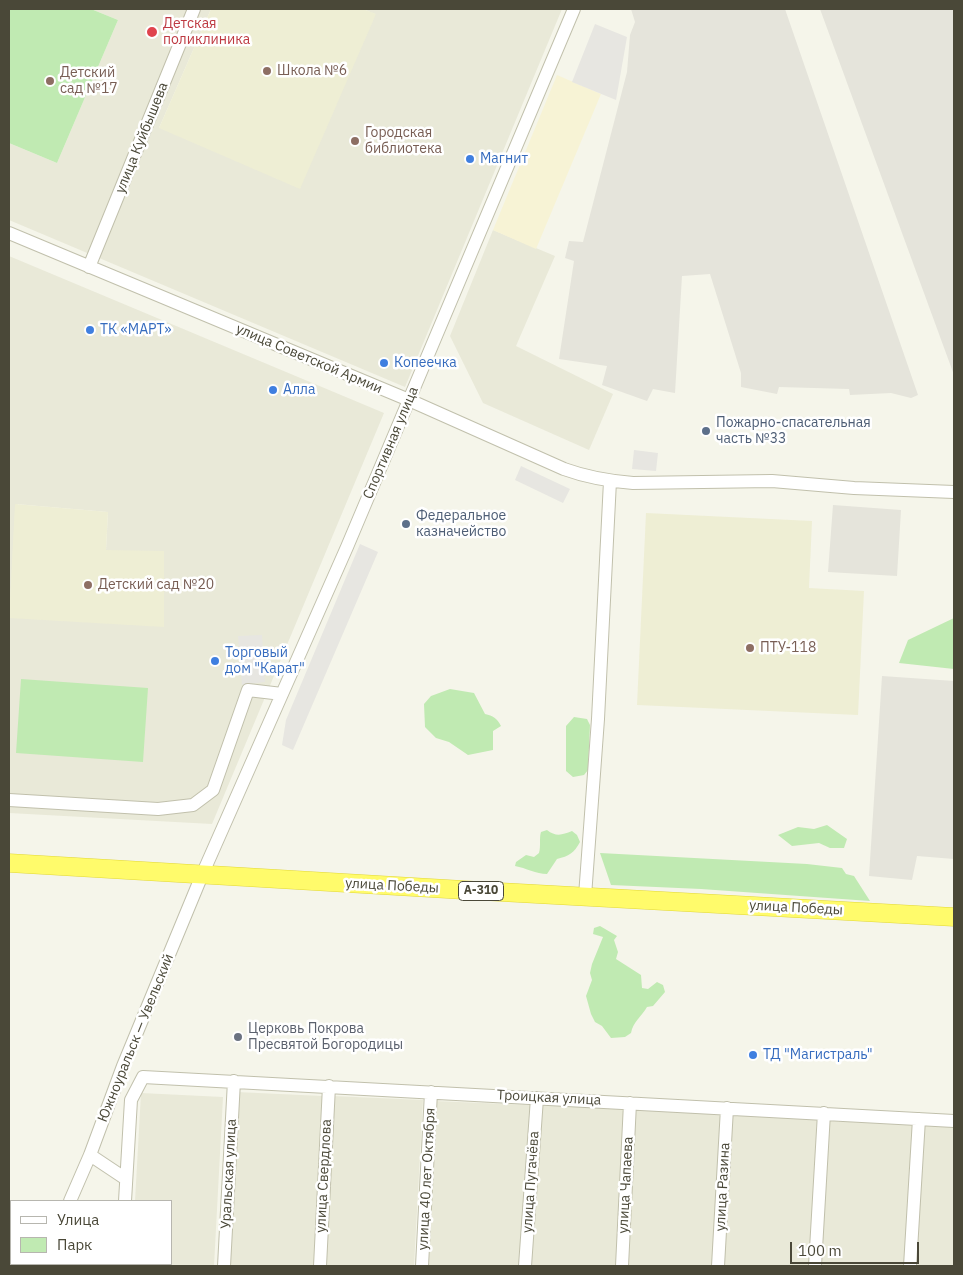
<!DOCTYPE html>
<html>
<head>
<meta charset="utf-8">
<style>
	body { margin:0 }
	#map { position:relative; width:963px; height:1275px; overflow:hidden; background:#f5f5ea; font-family:"IBM Plex Sans",sans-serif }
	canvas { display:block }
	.frame { position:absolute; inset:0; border:10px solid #4a4838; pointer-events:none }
	.legend { position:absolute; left:10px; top:1200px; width:162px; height:65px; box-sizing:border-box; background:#fff; border:1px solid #b7b6af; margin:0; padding:6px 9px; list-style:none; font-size:15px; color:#4a4838 }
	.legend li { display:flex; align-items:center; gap:10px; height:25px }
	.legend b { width:25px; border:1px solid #b7b6af }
	.scale { position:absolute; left:790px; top:1242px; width:129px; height:22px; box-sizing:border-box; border:2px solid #4a4838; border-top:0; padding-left:6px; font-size:15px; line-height:18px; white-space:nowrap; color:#4a4838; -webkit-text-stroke:4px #fff; paint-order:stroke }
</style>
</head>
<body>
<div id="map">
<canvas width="963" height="1275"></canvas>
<div class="frame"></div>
<ul class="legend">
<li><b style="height:6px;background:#fff"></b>Улица</li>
<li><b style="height:14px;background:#c0eab2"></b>Парк</li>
</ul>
<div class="scale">100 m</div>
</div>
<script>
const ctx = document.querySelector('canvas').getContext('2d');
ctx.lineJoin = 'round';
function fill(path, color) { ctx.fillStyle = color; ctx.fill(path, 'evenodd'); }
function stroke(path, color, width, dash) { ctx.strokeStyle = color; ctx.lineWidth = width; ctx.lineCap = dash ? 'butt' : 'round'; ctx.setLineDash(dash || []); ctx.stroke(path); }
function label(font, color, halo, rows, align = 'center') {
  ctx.font = font + ' "IBM Plex Sans",sans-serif'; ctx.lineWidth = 5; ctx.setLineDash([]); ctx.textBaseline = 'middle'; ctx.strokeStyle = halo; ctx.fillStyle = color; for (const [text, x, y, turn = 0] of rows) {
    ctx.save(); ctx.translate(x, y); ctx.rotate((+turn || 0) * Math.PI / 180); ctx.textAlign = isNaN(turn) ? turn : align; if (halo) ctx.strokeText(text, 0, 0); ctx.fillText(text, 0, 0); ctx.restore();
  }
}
const residential = new Path2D(`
	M 91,9 L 211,9 L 159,128 L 375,14 L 363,9 L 562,9 L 405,387 L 9,220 L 9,143 L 57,163 L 118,20 Z
	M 493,230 L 555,256 L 516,346 L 613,394 L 589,450 L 483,403 L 450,336 Z
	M 9,256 L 384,413 L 212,824 L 9,813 ZM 16,504 L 108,512 L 106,550 Z
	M 237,1092 L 322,1096 L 315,1266 L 227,1266 Z
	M 141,1093 L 223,1097 L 214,1266 L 132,1266 L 132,1264 L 171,1264 L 171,1201 L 135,1201 Z
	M 333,1096 L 423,1100 L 414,1266 L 325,1266 Z
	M 434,1101 L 531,1105 L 521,1266 L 427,1266 Z
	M 540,1105 L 625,1109 L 617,1266 L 530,1266 Z
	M 634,1109 L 720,1113 L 713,1266 L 626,1266 Z
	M 732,1114 L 817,1118 L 810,1266 L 724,1266 Z
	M 829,1121 L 913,1125 L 904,1266 L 821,1266 Z
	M 925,1126 L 954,1127 L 954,1266 L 916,1266 Z`);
const commercial = new Path2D(`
	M 557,75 L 601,94 L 536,249 L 493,230 Z`);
const industrial = new Path2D(`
	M 631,9 L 785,9 L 918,395 L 911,398 L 891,393 L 850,395 L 849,389 L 779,387 L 777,394 L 741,387 L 741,373 L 710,274 L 682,276 L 675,393 L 653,389 L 647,401 L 602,385 L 607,366 L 559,359 L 574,261 L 565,258 L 569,241 L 583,242 L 627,72 L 630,35 L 635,22 Z
	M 820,9 L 954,9 L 954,375 Z
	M 833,505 L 901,510 L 897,576 L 828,572 Z
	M 882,676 L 954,681 L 954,859 L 917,856 L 912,880 L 869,876 Z`);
const education = new Path2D(`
	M 211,9 L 363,9 L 376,14 L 300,189 L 159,128 Z
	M 15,504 L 108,512 L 106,550 L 164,551 L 164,627 L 9,618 Z
	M 646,513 L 812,521 L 809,588 L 864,591 L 858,715 L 637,705 Z`);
const green = new Path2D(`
	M 9,9 L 91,9 L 118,20 L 57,163 L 9,143 Z
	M 954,618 L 954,669 L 899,663 L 908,640 Z
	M 21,679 L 148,688 L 143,762 L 16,753 Z
	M 450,689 L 474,693 L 485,714 C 493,716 497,718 501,726 L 493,731 L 493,750 L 468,755 L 449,742 L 436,738 L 425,727 L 424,704 L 431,696 Z
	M 574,717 L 587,719 L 590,725 L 588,770 L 584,775 L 573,777 L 566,771 L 566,726 Z
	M 827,825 L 847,839 L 844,848 L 830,848 L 819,843 L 792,846 L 778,835 L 798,827 L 814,829 Z
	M 547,830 C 556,837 562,835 572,831 L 577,835 L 580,842 C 574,853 569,856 557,859 L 547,874 C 536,874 526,868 515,866 L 516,862 L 526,855 L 534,857 L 539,853 C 541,846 539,838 541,832 Z
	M 600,853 L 807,864 L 842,868 L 846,874 L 854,876 L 870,901 L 701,889 L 611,885 Z
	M 600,926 L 617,936 L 614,940 L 618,952 L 616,959 L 641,975 L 642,988 L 648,989 L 657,982 L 663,985 L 665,992 L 653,1006 L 647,1007 C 642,1016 633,1022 631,1033 L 625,1037 L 611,1038 L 602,1026 L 595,1022 L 591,1014 L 586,996 L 592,980 L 590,973 L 592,964 L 603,937 L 593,934 L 594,928 Z`);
const parking = new Path2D(`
	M 595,24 L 627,37 L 616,100 L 572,82 Z
	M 634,450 L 658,453 L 656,471 L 632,469 Z
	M 521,466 L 570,489 L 563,503 L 515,480 Z
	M 360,544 L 378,552 L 293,750 L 282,745 L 286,720 Z
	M 262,635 L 265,682 L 242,685 L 238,636 Z`);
const minor = new Path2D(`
	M 9,233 L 409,400 L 564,469 C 586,477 608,481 633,483 L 772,481 L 854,488 L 954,492
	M 89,267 L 194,9
	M 9,800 L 158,809 L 193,805 L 213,790 L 248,690 L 282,694
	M 585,896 L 598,719 L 610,481
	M 90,1155 L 126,1179
	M 70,1201 L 90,1155 L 123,1066 L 202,875 L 347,547 L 574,9
	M 125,1201 L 131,1100 L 143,1077 L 954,1121
	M 44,1266 L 45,1264
	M 123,1266 L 123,1264
	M 224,1266 L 234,1081
	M 320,1266 L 329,1086
	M 422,1266 L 431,1092
	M 525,1266 L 537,1098
	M 622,1266 L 630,1103
	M 718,1266 L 727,1108
	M 815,1266 L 824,1113
	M 910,1266 L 919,1119`);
const highway = new Path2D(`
	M 9,863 L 464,890 L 954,917`);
const markers = [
	[152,32,6,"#e0444e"],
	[267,71,5,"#8d6e63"],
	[50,81,5,"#8d6e63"],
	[355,141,5,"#8d6e63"],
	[470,159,5,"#3f7fe0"],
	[90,330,5,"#3f7fe0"],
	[384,363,5,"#3f7fe0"],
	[273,390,5,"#3f7fe0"],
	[706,431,5,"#5c6f8a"],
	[406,524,5,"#5c6f8a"],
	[88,585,5,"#8d6e63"],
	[750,648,5,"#8d6e63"],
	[215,661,5,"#3f7fe0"],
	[238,1037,5,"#6b7280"],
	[753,1055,5,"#3f7fe0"]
];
const shields = [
	[481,891,45]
];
const shieldNames = [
	["А-310",481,891]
];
const healthNames = [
	["Детская",163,24],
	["поликлиника",163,40]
];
const educationNames = [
	["Школа №6",277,71],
	["Детский",60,73],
	["сад №17",60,89],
	["Городская",365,133],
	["библиотека",365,149],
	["Детский сад №20",98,585],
	["ПТУ-118",760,648]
];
const streetNames = [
	["улица Куйбышева",142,138,-68],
	["улица Советской Армии",309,359,23],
	["Спортивная улица",391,443,-67],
	["улица Победы",392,886,3],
	["улица Победы",796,908,3],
	["Южноуральск — Увельский",136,1038,-68],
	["Троицкая улица",549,1098,3],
	["Уральская улица",229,1174,-87],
	["улица Свердлова",324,1176,-87],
	["улица 40 лет Октября",427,1179,-87],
	["улица Пугачёва",531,1182,-86],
	["улица Чапаева",626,1185,-87],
	["улица Разина",723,1187,-87]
];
const shopNames = [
	["Магнит",480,159],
	["ТК «МАРТ»",100,330],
	["Копеечка",394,363],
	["Алла",283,390],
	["Торговый",225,653],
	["дом \"Карат\"",225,669],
	["ТД \"Магистраль\"",763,1055]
];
const serviceNames = [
	["Пожарно-спасательная",716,423],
	["часть №33",716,439],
	["Федеральное",416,516],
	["казначейство",416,532]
];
const worshipNames = [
	["Церковь Покрова",248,1029],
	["Пресвятой Богородицы",248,1045]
];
fill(residential, '#e9e9d8');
fill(commercial, '#f7f3d5');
fill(industrial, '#e5e4db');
fill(education, '#eeeed4');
fill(green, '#c0eab2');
fill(parking, '#e7e6e1');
stroke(minor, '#c1c0ac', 14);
stroke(highway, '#e1d739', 19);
stroke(minor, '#fff', 12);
stroke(highway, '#fffb6b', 18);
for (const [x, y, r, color] of markers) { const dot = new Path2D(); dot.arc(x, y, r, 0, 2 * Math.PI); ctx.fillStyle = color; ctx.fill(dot); stroke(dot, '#fff', 2); }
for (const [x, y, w] of shields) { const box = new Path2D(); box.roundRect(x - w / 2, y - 9.5, w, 19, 4); ctx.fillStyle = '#fff'; ctx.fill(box); stroke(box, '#4a4838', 1); }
label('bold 12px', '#4a4838', null, shieldNames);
label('14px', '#be3a42', '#fff', healthNames, 'left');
label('14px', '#785e54', '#fff', educationNames, 'left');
label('14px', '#4a4838', '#fff', streetNames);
label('14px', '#366cbe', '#fff', shopNames, 'left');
label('14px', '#4e5e75', '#fff', serviceNames, 'left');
label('14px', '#5b616d', '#fff', worshipNames, 'left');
</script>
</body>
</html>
